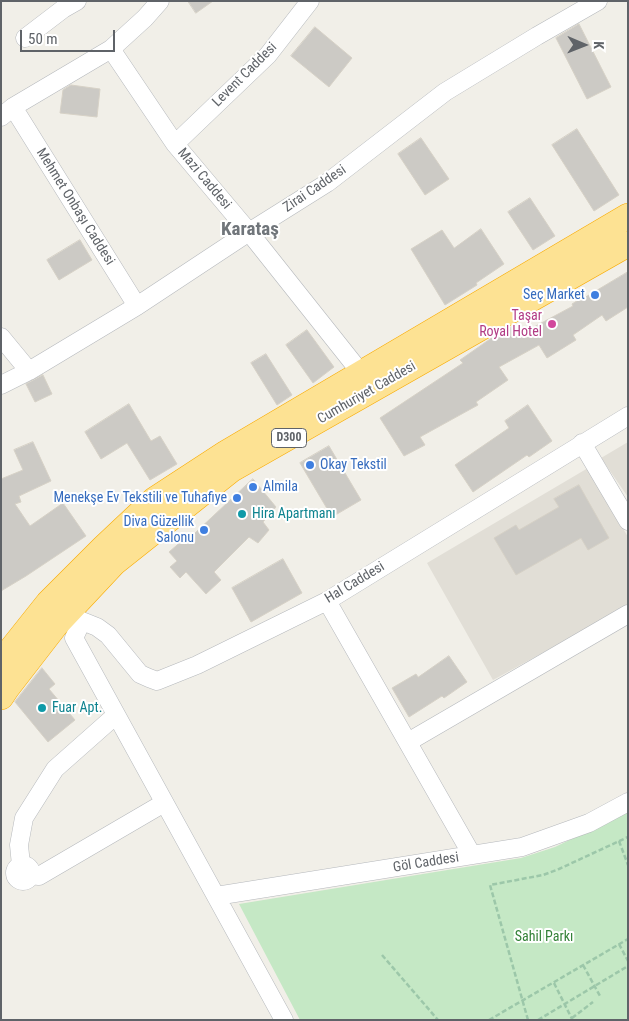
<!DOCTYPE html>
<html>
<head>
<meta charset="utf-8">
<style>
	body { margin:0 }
	#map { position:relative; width:629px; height:1021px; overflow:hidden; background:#f1efe8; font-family:"Roboto Condensed",sans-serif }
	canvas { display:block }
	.frame { position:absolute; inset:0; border:2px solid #5f6368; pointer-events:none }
	.north { position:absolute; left:559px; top:20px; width:50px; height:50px; -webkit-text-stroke:4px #fff; paint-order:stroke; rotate:91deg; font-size:14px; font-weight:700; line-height:20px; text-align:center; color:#5f6368 }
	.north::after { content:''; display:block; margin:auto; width:18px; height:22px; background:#5f6368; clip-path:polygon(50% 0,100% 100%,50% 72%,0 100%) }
	.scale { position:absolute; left:20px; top:30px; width:95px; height:22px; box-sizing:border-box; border:2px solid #5f6368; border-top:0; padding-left:6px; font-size:15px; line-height:18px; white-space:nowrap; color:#5f6368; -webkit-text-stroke:4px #fff; paint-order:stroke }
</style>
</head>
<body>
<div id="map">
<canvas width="629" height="1021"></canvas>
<div class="frame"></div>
<div class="north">K</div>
<div class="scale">50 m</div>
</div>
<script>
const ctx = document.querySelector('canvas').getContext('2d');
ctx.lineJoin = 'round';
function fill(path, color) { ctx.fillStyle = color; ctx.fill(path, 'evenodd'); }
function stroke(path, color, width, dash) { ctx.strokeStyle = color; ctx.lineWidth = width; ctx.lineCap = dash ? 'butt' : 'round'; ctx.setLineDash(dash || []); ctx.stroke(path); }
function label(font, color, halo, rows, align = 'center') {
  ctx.font = font + ' "Roboto Condensed",sans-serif'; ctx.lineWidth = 4; ctx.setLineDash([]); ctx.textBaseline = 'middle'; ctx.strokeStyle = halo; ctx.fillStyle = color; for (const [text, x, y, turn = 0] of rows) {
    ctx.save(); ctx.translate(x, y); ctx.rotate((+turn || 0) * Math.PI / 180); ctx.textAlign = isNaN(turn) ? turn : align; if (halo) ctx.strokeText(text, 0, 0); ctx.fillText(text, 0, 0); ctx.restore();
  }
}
const education = new Path2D(`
	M 628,442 L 628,497 L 601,458 Z
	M 588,468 L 628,537 L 628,606 L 493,680 L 427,563 Z`);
const green = new Path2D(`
	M 628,810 L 628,1020 L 300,1020 L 239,904 L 521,858 L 555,847 L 586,832 Z`);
const building = new Path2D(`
	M 188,1 L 213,1 L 196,13 Z
	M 579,24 L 611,87 L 587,99 L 556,38 Z
	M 315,27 L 352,58 L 329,87 L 291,56 Z
	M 71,85 L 100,89 L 97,117 L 60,113 L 63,90 Z
	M 577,129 L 619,195 L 594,211 L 552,145 Z
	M 421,138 L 449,179 L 425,195 L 398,154 Z
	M 530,198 L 555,236 L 533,250 L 508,212 Z
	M 481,229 L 504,264 L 476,283 L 477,285 L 445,305 L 411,249 L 442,230 L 454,248 Z
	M 80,240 L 92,260 L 59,280 L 47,260 Z
	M 628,272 L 628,307 L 606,321 L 602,315 L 573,335 L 576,340 L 547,358 L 539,345 L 499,367 L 508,380 L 476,402 L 478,405 L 420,437 L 425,445 L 404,456 L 380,418 L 463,363 L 460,360 L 493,337 L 514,325 L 519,335 L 573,306 L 572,304 L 580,299 L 580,300 Z
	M 307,330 L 334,367 L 313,383 L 286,345 Z
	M 266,354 L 292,395 L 277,405 L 251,363 Z
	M 43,375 L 52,394 L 35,402 L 26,384 Z
	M 129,404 L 151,441 L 160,436 L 177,464 L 150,480 L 127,443 L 101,459 L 85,432 Z
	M 528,405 L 552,441 L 529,457 L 527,455 L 473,492 L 455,465 L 509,428 L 505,421 Z
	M 33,442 L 51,481 L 19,496 L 21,502 L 15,504 L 30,526 L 63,503 L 86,536 L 26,576 L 1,591 L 1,479 L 23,470 L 14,450 Z
	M 329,446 L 361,500 L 332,517 L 300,463 Z
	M 253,479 L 276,507 L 263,522 L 269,530 L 258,543 L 249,537 L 214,572 L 221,580 L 206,594 L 186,572 L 180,578 L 170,567 L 177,561 L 169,552 L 184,539 L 186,541 Z
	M 579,485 L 609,538 L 588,550 L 581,538 L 516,575 L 494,538 L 516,525 L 519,530 L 559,507 L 554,499 Z
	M 283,559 L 302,593 L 251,622 L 232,588 Z
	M 449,656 L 467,682 L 444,698 L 442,696 L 409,717 L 392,688 L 416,674 L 418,677 Z
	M 42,668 L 55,684 L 49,689 L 75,720 L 48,742 L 15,702 Z`);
const path = new Path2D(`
	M 619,841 L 628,865
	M 619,944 L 628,961
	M 382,955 L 438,1020
	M 583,965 L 600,996
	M 554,983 L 572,1019
	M 572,1018 L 593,1002
	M 489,1020 L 628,939
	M 528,1020 L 490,885 L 543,875 L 559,869 L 628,837
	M 538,1020 L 628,966`);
const minor = new Path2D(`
	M 25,38 L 63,9 L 77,1
	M 111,49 L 175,144 L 249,232 L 361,373
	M 13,107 L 137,306
	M 1,117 L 13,107 L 111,49 L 145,18 L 160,1
	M 175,144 L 268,55 L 310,1
	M 1,337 L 29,371
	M 1,385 L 29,371 L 137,306 L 249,232 L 327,183 L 445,92 L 537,36 L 598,1
	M 582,443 L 628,521
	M 327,601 L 472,855
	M 72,616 L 82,621 L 74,638 L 284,1020
	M 82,621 L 97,627 L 108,635 L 140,674 L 149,678 L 157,681 L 197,665 L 327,601 L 628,416
	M 408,742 L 628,614
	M15 873a8 8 0 1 1 16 0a8 8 0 1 1-16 0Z
	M 21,865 L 19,845 L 24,818 L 55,769 L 116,715
	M 31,875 L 39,876 L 164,803
	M 216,896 L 522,847 L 589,823 L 628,802`);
const highway = new Path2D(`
	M 1,662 L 48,603 L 104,547 L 154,500 L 226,453 L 628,216
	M 1,697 L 7,688 L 55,626 L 114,563 L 231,470 L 628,244`);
const markers = [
	[595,295,5,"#3f7fe0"],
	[552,324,5,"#d1479c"],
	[310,465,5,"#3f7fe0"],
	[253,487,5,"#3f7fe0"],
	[237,498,5,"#3f7fe0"],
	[242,514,5,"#0f9aa8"],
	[204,530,5,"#3f7fe0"],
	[42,708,5,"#0f9aa8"]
];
const shields = [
	[289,438,35]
];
const shieldNames = [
	["D300",289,438]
];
const streetNames = [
	["Levent Caddesi",245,75,-45],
	["Mazi Caddesi",204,179,50],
	["Zirai Caddesi",315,189,-34],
	["Mehmet Onbaşı Caddesi",75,207,58],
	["Cumhuriyet Caddesi",367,393,-30],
	["Hal Caddesi",355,583,-31],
	["Göl Caddesi",426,863,-9]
];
const shopNames = [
	["Seç Market",585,295],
	["Okay Tekstil",320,465,"left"],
	["Almila",263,487,"left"],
	["Menekşe Ev Tekstili ve Tuhafiye",227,498],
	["Diva Güzellik",194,522],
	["Salonu",194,538]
];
const hotelNames = [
	["Taşar",542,316],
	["Royal Hotel",542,332]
];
const cultureNames = [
	["Hira Apartmanı",252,514],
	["Fuar Apt.",52,708]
];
const parkNames = [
	["Sahil Parkı",544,937]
];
const districtNames = [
	["Karataş",250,230]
];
fill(education, '#e1ded6');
fill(green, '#c5e8c5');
fill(building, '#cccac5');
stroke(building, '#d6d1c6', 1);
stroke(minor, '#b5b8bc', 19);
stroke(highway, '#f9ab00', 26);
stroke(path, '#9cc7a9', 2.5, [5, 2.5]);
stroke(minor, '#fff', 18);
stroke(highway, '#fde293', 25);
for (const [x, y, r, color] of markers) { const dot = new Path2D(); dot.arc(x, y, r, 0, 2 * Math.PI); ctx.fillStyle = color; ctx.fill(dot); stroke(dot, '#fff', 2); }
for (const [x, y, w] of shields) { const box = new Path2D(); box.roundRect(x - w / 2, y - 9.5, w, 19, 4); ctx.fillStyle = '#fff'; ctx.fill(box); stroke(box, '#5f6368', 1); }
label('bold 12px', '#5f6368', null, shieldNames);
label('14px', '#5f6368', '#fff', streetNames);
label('14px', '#366cbe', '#fff', shopNames, 'right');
label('14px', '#b23c85', '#fff', hotelNames, 'right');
label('14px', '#0d838f', '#fff', cultureNames, 'left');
label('14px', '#348238', '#fff', parkNames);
label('bold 19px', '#70757a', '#fff', districtNames);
</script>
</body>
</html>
